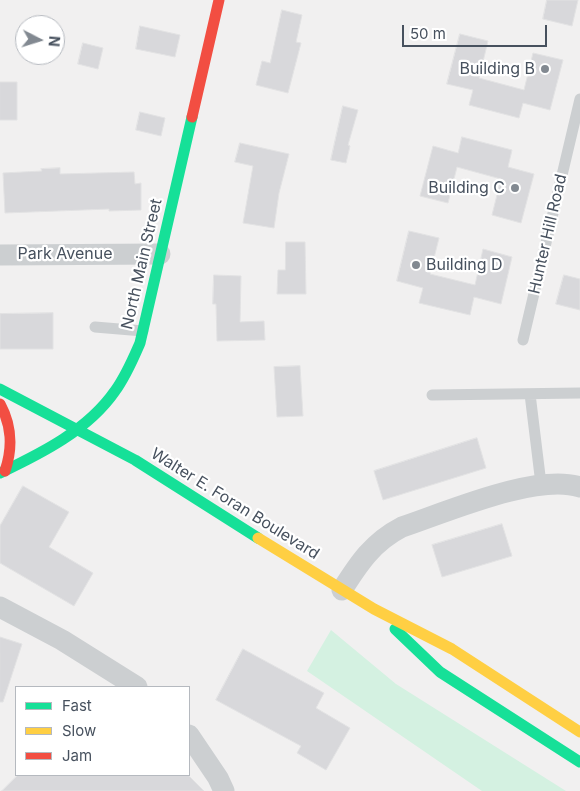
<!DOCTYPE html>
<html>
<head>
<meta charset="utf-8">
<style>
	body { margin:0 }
	#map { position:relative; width:580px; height:791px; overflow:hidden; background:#f1f0f0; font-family:Inter,sans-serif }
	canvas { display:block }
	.legend { position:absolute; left:15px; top:686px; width:175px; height:90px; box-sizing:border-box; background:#fff; border:1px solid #b5b9bf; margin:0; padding:6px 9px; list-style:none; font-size:15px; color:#47515e }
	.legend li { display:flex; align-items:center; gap:10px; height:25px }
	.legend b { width:25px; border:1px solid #b5b9bf }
	.north { position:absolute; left:15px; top:15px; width:50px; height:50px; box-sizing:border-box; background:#fff; border:1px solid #b5b9bf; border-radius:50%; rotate:95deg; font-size:14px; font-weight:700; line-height:20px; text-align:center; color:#47515e }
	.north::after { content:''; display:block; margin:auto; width:18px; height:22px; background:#828991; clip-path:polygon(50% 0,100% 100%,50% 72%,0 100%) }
	.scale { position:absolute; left:402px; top:25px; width:145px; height:22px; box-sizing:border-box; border:2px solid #47515e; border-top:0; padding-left:6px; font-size:15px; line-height:18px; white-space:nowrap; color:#47515e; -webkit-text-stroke:4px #fff; paint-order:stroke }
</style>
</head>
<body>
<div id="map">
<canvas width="580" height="791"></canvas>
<ul class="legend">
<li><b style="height:6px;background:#16e098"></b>Fast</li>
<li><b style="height:6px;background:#ffcf43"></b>Slow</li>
<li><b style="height:6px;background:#f24e42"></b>Jam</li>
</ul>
<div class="north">N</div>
<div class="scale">50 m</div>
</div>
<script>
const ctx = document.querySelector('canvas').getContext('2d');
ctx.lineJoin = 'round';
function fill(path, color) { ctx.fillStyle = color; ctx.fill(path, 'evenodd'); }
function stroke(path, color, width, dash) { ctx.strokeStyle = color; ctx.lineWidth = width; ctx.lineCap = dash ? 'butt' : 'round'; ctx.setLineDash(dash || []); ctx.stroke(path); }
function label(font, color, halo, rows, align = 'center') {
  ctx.font = font + ' Inter,sans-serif'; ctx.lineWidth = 4.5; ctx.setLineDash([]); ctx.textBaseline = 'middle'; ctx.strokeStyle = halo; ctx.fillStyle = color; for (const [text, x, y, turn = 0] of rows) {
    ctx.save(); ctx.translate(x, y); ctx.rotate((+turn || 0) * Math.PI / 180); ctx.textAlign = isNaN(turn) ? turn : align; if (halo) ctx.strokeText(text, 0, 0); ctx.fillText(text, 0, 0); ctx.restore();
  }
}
const green = new Path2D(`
	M 331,630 L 396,684 L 566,791 L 482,791 L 307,671 Z`);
const building = new Path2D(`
	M 547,0 L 578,0 L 572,26 L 543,19 Z
	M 282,10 L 302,15 L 296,42 L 301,43 L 288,93 L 256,85 L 262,61 L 270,63 Z
	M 140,26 L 180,35 L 175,57 L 136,49 Z
	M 460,34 L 488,41 L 479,78 L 524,90 L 533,53 L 563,60 L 550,110 L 523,103 L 519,118 L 469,105 L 473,90 L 447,84 Z
	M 83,43 L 103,48 L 98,69 L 78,64 Z
	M 0,82 L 17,82 L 17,120 L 0,120 Z
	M 343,106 L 358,110 L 348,145 L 350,146 L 346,163 L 331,160 Z
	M 140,112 L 165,118 L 161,136 L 136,130 Z
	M 462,137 L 512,150 L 508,167 L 534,174 L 521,223 L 492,215 L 501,179 L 457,167 L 448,203 L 420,196 L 433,146 L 458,153 Z
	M 240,143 L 289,154 L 279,193 L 274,228 L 243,223 L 253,166 L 235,162 Z
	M 60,168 L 60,174 L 134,172 L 135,184 L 141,183 L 141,210 L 109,211 L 109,209 L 5,213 L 3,173 L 42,171 L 41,169 Z
	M 409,231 L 439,238 L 430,274 L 475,285 L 483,249 L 512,257 L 501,304 L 474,297 L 470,315 L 419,303 L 423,288 L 397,281 Z
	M 286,242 L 305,242 L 306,294 L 277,294 L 278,270 L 285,270 Z
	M 214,275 L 241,276 L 240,322 L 264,321 L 265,340 L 217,341 L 216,304 L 213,304 Z
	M 564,275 L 580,279 L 580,310 L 556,304 Z
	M 53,313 L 53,349 L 0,349 L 0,314 Z
	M 300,366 L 303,416 L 277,417 L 274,367 Z
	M 477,438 L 486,468 L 383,500 L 374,471 Z
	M 23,486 L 69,512 L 49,547 L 93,573 L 74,606 L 0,563 L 0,526 Z
	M 502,524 L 512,556 L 442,577 L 432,545 Z
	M 0,637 L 22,644 L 3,702 L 0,702 Z
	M 243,649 L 324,693 L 316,708 L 350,728 L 326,770 L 297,753 L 301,746 L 216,700 Z
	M 18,775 L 188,775 L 204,791 L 2,791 Z`);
const lane = new Path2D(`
	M 95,327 L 143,331
	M 523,340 L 580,99
	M 530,394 L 541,484
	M 432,395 L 580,393`);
const street = new Path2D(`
	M 0,255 L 160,254
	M 342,590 C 359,563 373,542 402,527 C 447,512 536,473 580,487
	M 0,607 L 62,640 L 137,687
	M 189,735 L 218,778 L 224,791`);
const fast = new Path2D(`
	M 0,389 L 135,460 L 258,538
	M 0,473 C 42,453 88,430 115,391 C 126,376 133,359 140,343 L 192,117
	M 395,629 L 440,672 L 580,762`);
const slow = new Path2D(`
	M 258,538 L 374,609 L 452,649 L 580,732`);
const jam = new Path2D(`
	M 192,117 L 219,0
	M 0,404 C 12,426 13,447 5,471`);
const markers = [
	[545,69,5,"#828991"],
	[515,188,5,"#828991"],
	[416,265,5,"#828991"]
];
const poiNames = [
	["Building B",535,69],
	["Building C",505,188],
	["Building D",426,265,"left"]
];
const streetNames = [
	["Hunter Hill Road",548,234,-77],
	["Park Avenue",65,254],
	["North Main Street",142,264,-77],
	["Walter E. Foran Boulevard",235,504,32]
];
fill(green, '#d4f1e1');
fill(building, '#d8d8db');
stroke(building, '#e2e2e3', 1);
stroke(lane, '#cccfd1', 11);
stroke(street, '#cccfd1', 21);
stroke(fast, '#16e098', 11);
stroke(slow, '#ffcf43', 11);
stroke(jam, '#f24e42', 11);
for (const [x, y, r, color] of markers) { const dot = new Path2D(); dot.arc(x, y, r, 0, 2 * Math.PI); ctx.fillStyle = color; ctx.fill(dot); stroke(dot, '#fff', 2); }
label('16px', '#47515e', '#fff', poiNames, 'right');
label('16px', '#47515e', '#fff', streetNames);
</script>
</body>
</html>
